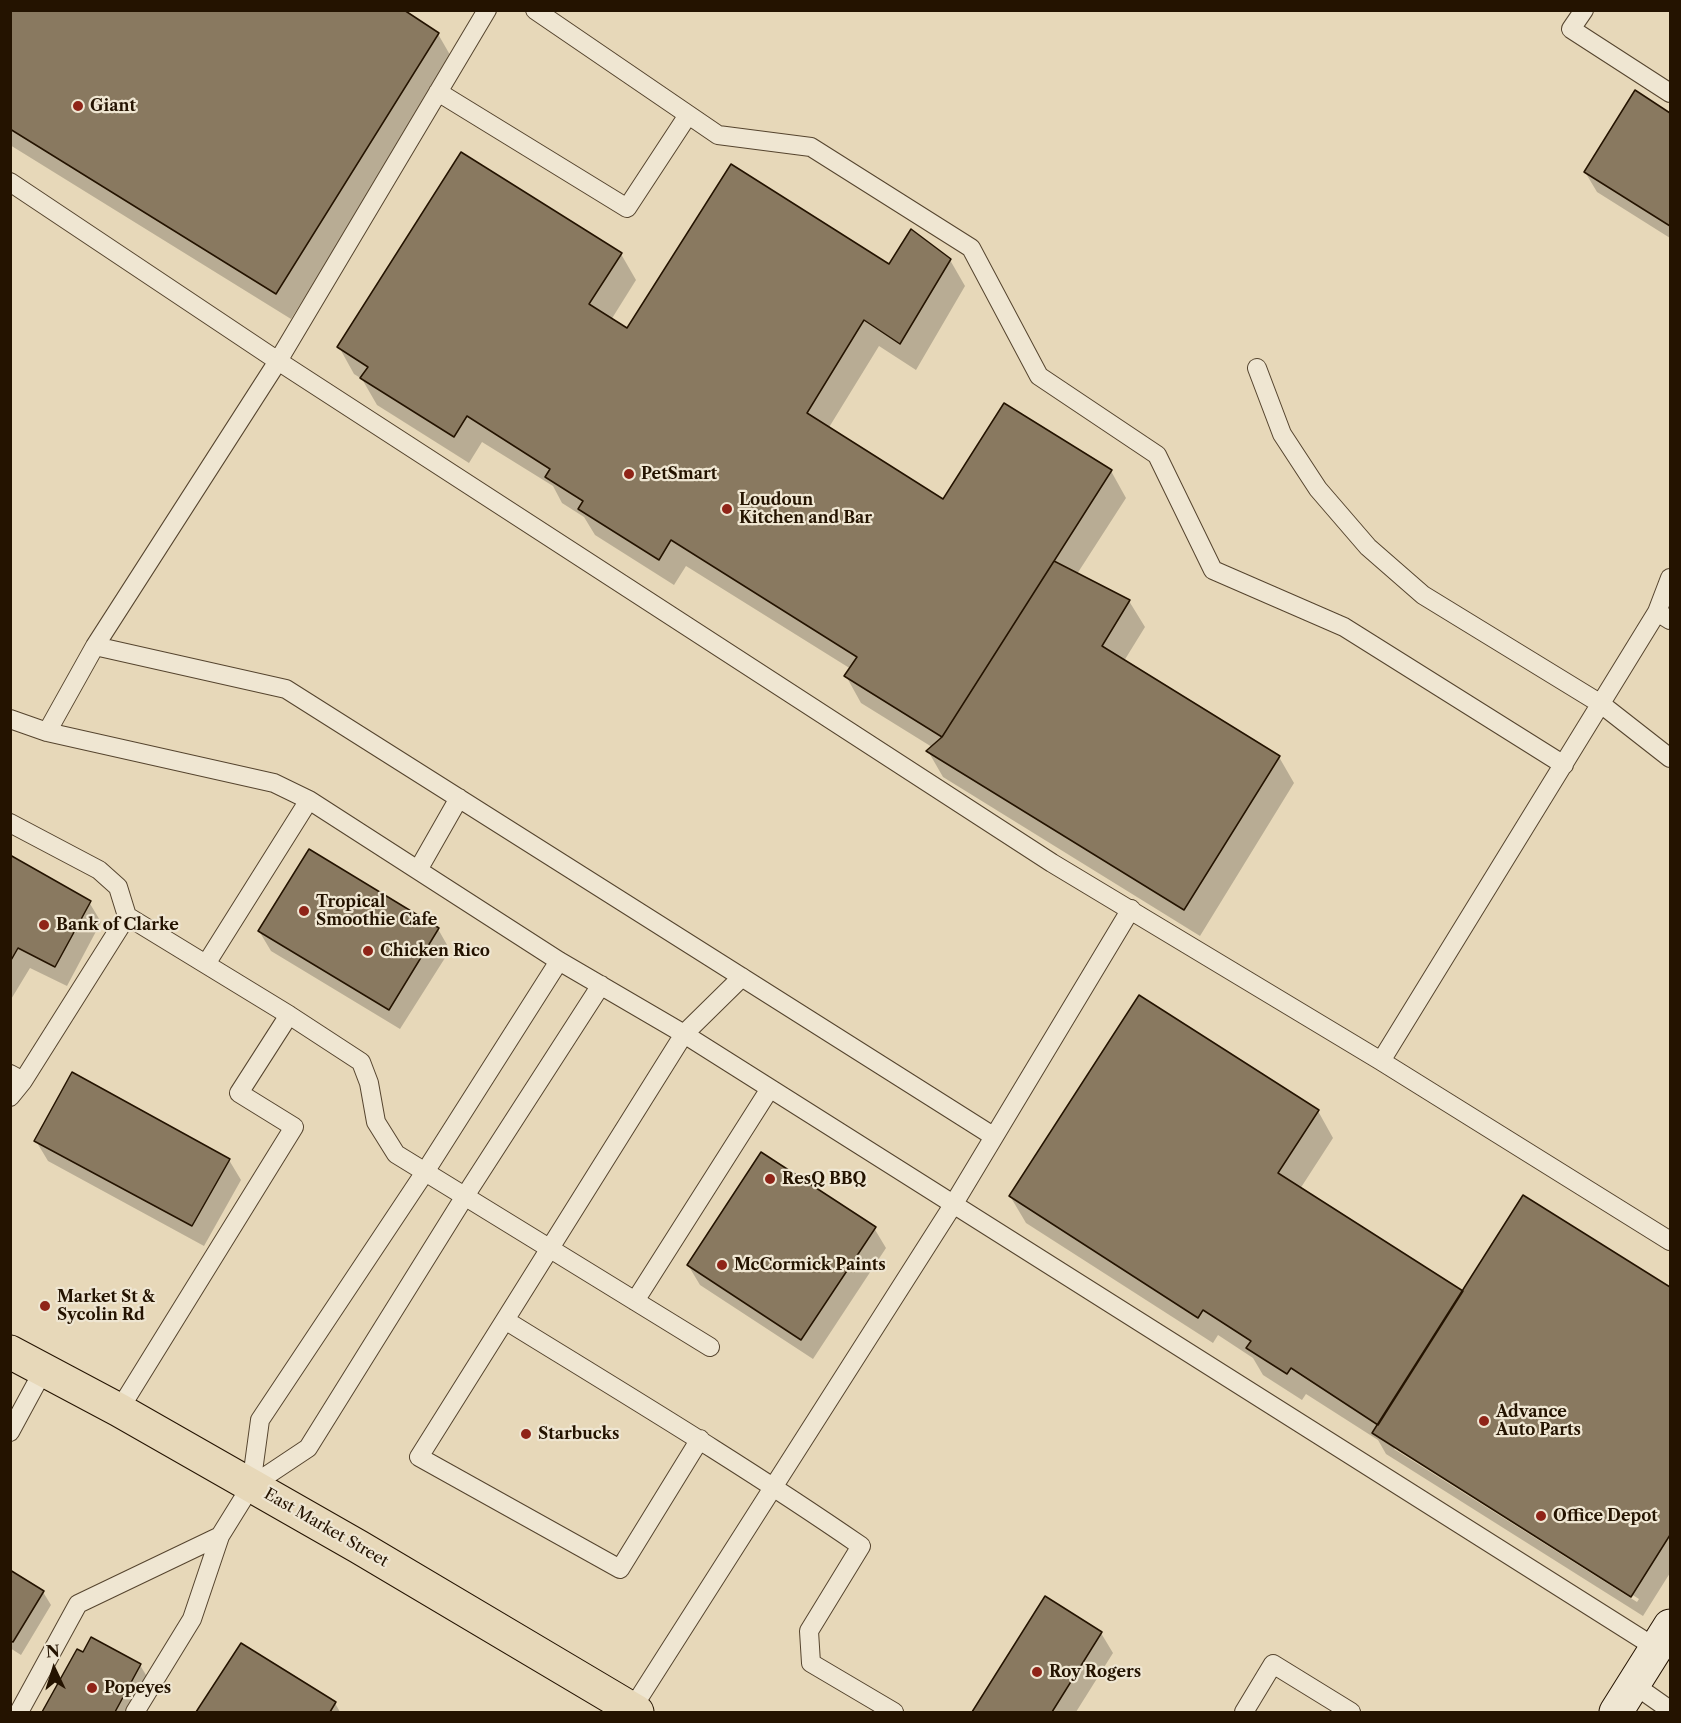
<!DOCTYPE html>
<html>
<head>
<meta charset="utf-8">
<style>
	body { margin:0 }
	#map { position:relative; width:1681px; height:1723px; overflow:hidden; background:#e7d8b9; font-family:"Libre Caslon Text",serif }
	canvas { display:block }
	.frame { position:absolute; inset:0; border:12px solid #241300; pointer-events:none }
	.north { position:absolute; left:24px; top:1639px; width:60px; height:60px; -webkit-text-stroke:4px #efe6d2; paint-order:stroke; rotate:356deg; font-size:16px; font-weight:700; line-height:24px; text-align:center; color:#241300 }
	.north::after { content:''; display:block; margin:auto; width:21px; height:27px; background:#241300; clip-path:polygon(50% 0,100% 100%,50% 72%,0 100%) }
</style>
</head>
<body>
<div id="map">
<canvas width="1681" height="1723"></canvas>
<div class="frame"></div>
<div class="north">N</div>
</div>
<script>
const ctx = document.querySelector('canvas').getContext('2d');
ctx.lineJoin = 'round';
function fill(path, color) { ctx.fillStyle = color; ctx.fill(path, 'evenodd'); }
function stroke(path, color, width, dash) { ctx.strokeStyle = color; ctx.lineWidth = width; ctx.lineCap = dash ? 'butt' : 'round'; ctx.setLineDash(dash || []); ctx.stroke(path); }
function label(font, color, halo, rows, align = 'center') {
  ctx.font = font + ' "Libre Caslon Text",serif'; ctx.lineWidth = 4.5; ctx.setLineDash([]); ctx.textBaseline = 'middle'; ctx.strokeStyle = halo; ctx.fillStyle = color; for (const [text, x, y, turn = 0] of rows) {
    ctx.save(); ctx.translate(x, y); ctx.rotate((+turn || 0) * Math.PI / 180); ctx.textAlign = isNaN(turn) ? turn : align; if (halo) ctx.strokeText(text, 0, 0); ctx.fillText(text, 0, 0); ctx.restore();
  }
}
const shadow = new Path2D(`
	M 10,10 L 438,34 L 453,60 L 291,319 L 10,145 Z
	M 1635,92 L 1670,114 L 1670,238 L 1597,192 L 1585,172 Z
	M 621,254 L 636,280 L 611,320 L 627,330 L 890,266 L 950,260 L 965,286 L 916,370 L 879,346 L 828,429 L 944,501 L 1111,471 L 1126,498 L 1077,574 L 1129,601 L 1145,627 L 1124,661 L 1279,757 L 1294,783 L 1200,936 L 943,777 L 928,751 L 932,747 L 861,703 L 846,676 L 851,669 L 686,566 L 674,585 L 595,535 L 584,517 L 562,503 L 553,486 L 482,442 L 469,463 L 377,405 L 362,379 L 354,374 L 339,347 Z
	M 10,856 L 89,902 L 101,922 L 67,986 L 30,968 L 10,1001 Z
	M 438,929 L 450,950 L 400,1029 L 271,951 L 259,931 Z
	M 1318,1111 L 1333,1138 L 1300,1189 L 1463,1293 L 1524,1197 L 1670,1289 L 1670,1573 L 1643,1616 L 1386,1454 L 1378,1440 L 1306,1394 L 1302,1400 L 1263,1375 L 1253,1358 L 1218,1335 L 1213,1343 L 1026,1223 L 1010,1196 ZM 1396,1447 L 1639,1599 L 1637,1602 L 1394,1449 Z
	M 36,1141 L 229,1160 L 241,1180 L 204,1246 L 48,1161 Z
	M 874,1228 L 886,1248 L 813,1359 L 700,1285 L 688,1265 Z
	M 10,1572 L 43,1592 L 51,1605 L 21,1655 L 10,1648 Z
	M 1045,1598 L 1101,1633 L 1113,1653 L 1076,1712 L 974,1712 Z
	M 92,1639 L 140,1665 L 152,1685 L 137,1712 L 44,1712 L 78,1651 L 84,1654 Z
	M 241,1645 L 335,1703 L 340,1712 L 198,1712 Z`);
const building = new Path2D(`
	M 10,10 L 404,10 L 439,33 L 276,294 L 10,129 Z
	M 1635,90 L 1670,113 L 1670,226 L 1584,172 Z
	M 461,152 L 622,253 L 589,304 L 627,328 L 731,164 L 889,264 L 911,229 L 951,259 L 900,344 L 864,320 L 807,413 L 943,499 L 1004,403 L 1112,470 L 942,737 L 844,676 L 857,657 L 671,540 L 659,560 L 578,509 L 583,501 L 545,477 L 550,469 L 467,416 L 454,437 L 360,378 L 368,367 L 337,347 Z
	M 1054,561 L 1130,600 L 1102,646 L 1280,756 L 1184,910 L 926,751 L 942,737 Z
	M 309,849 L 439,928 L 389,1010 L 258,931 Z
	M 10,855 L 91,901 L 55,967 L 18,948 L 10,962 Z
	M 1139,995 L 1319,1110 L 1278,1173 L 1463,1291 L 1378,1425 L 1291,1368 L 1287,1374 L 1246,1348 L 1251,1341 L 1203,1310 L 1198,1318 L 1009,1196 Z
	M 72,1072 L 230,1159 L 192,1226 L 34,1141 Z
	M 761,1152 L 876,1227 L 801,1340 L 687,1265 Z
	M 1523,1195 L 1670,1287 L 1670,1535 L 1631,1597 L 1372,1433 Z
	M 10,1570 L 44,1591 L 13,1642 L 10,1641 Z
	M 1045,1596 L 1102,1632 L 1052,1712 L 972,1712 Z
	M 91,1637 L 141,1664 L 115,1712 L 42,1712 L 77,1649 L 83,1652 Z
	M 241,1643 L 336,1702 L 330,1712 L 196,1712 Z`);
const lane = new Path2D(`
	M 535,10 L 718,135 L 811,147 L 971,248 L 1039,376 L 1157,455 L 1213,570 L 1344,627 L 1564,765
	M 1584,10 L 1571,29 L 1670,93
	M 438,92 L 627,208 L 688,115
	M 10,182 L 278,361 L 1052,863 L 1381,1061 L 1670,1241
	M 1257,368 L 1282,434 L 1318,489 L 1368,547 L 1423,595 L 1601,704 L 1670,758
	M 1670,578 L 1657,612 L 1670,620
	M 95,646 L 286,689 L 993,1136
	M 10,719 L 47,732 L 274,783 L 309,800 L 559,961 L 684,1034 L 1656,1648
	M 47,732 L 95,646 L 278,361 L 487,10
	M 10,823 L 99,870 L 118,887 L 127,916 L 289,1015 L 361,1062 L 369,1083 L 376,1122 L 396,1154 L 710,1347
	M 418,870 L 459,798
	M 206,964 L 309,800
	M 1381,1061 L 1657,612
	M 10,1074 L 23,1081 L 127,916
	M 10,1097 L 23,1081
	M 635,1301 L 769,1090
	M 505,1320 L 684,1034 L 742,977
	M 119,1410 L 294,1127 L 239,1093 L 289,1015
	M 10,1432 L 43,1371
	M 700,1439 L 620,1569 L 419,1457 L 505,1320 C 625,1394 745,1466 861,1546 L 809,1631 L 811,1663 L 894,1712
	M 251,1486 L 260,1420 L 425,1172 L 559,961
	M 1633,1684 L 1670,1710
	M 19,1712 L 78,1604 L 220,1536
	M 135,1712 L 192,1619 L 220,1536 L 251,1486 L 308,1448 L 465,1196 L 601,985
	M 630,1712 L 953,1205 L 1131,909
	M 1244,1712 L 1273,1664 L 1351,1712`);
const secondary = new Path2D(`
	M 1616,1712 L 1670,1626`);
const primary = new Path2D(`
	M 10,1352 L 119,1410 L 359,1547 L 637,1712`);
const markers = [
	[78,106,6,"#8f2418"],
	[629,474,6,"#8f2418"],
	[727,509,6,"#8f2418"],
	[304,911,6,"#8f2418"],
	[44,925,6,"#8f2418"],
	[368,951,6,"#8f2418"],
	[770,1179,6,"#8f2418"],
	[722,1265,6,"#8f2418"],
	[45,1306,6,"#8f2418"],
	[1484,1421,6,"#8f2418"],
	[526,1434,6,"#8f2418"],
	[1541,1516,6,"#8f2418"],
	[1037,1672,6,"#8f2418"],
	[92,1688,6,"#8f2418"]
];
const poiNames = [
	["Giant",90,106],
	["PetSmart",641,474],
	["Loudoun",739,500],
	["Kitchen and Bar",739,518],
	["Tropical",316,902],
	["Smoothie Cafe",316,920],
	["Bank of Clarke",56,925],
	["Chicken Rico",380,951],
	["ResQ BBQ",782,1179],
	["McCormick Paints",734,1265],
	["Market St &",57,1297],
	["Sycolin Rd",57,1315],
	["Advance",1496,1412],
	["Auto Parts",1496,1430],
	["Starbucks",538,1434],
	["Office Depot",1553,1516],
	["Roy Rogers",1049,1672],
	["Popeyes",104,1688]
];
const streetNames = [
	["East Market Street",326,1528,30]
];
fill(shadow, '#0003');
fill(building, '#897960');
stroke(building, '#241300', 1.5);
stroke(lane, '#55442e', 20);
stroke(secondary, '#241300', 35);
stroke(primary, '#241300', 35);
stroke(lane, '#efe6d2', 18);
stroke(secondary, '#efe6d2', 33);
stroke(primary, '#e7d8b9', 33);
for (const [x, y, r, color] of markers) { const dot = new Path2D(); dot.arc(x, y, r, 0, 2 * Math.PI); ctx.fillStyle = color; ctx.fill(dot); stroke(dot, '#efe6d2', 2); }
label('bold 16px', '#241300', '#efe6d2', poiNames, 'left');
label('16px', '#241300', '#efe6d2', streetNames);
</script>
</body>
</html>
